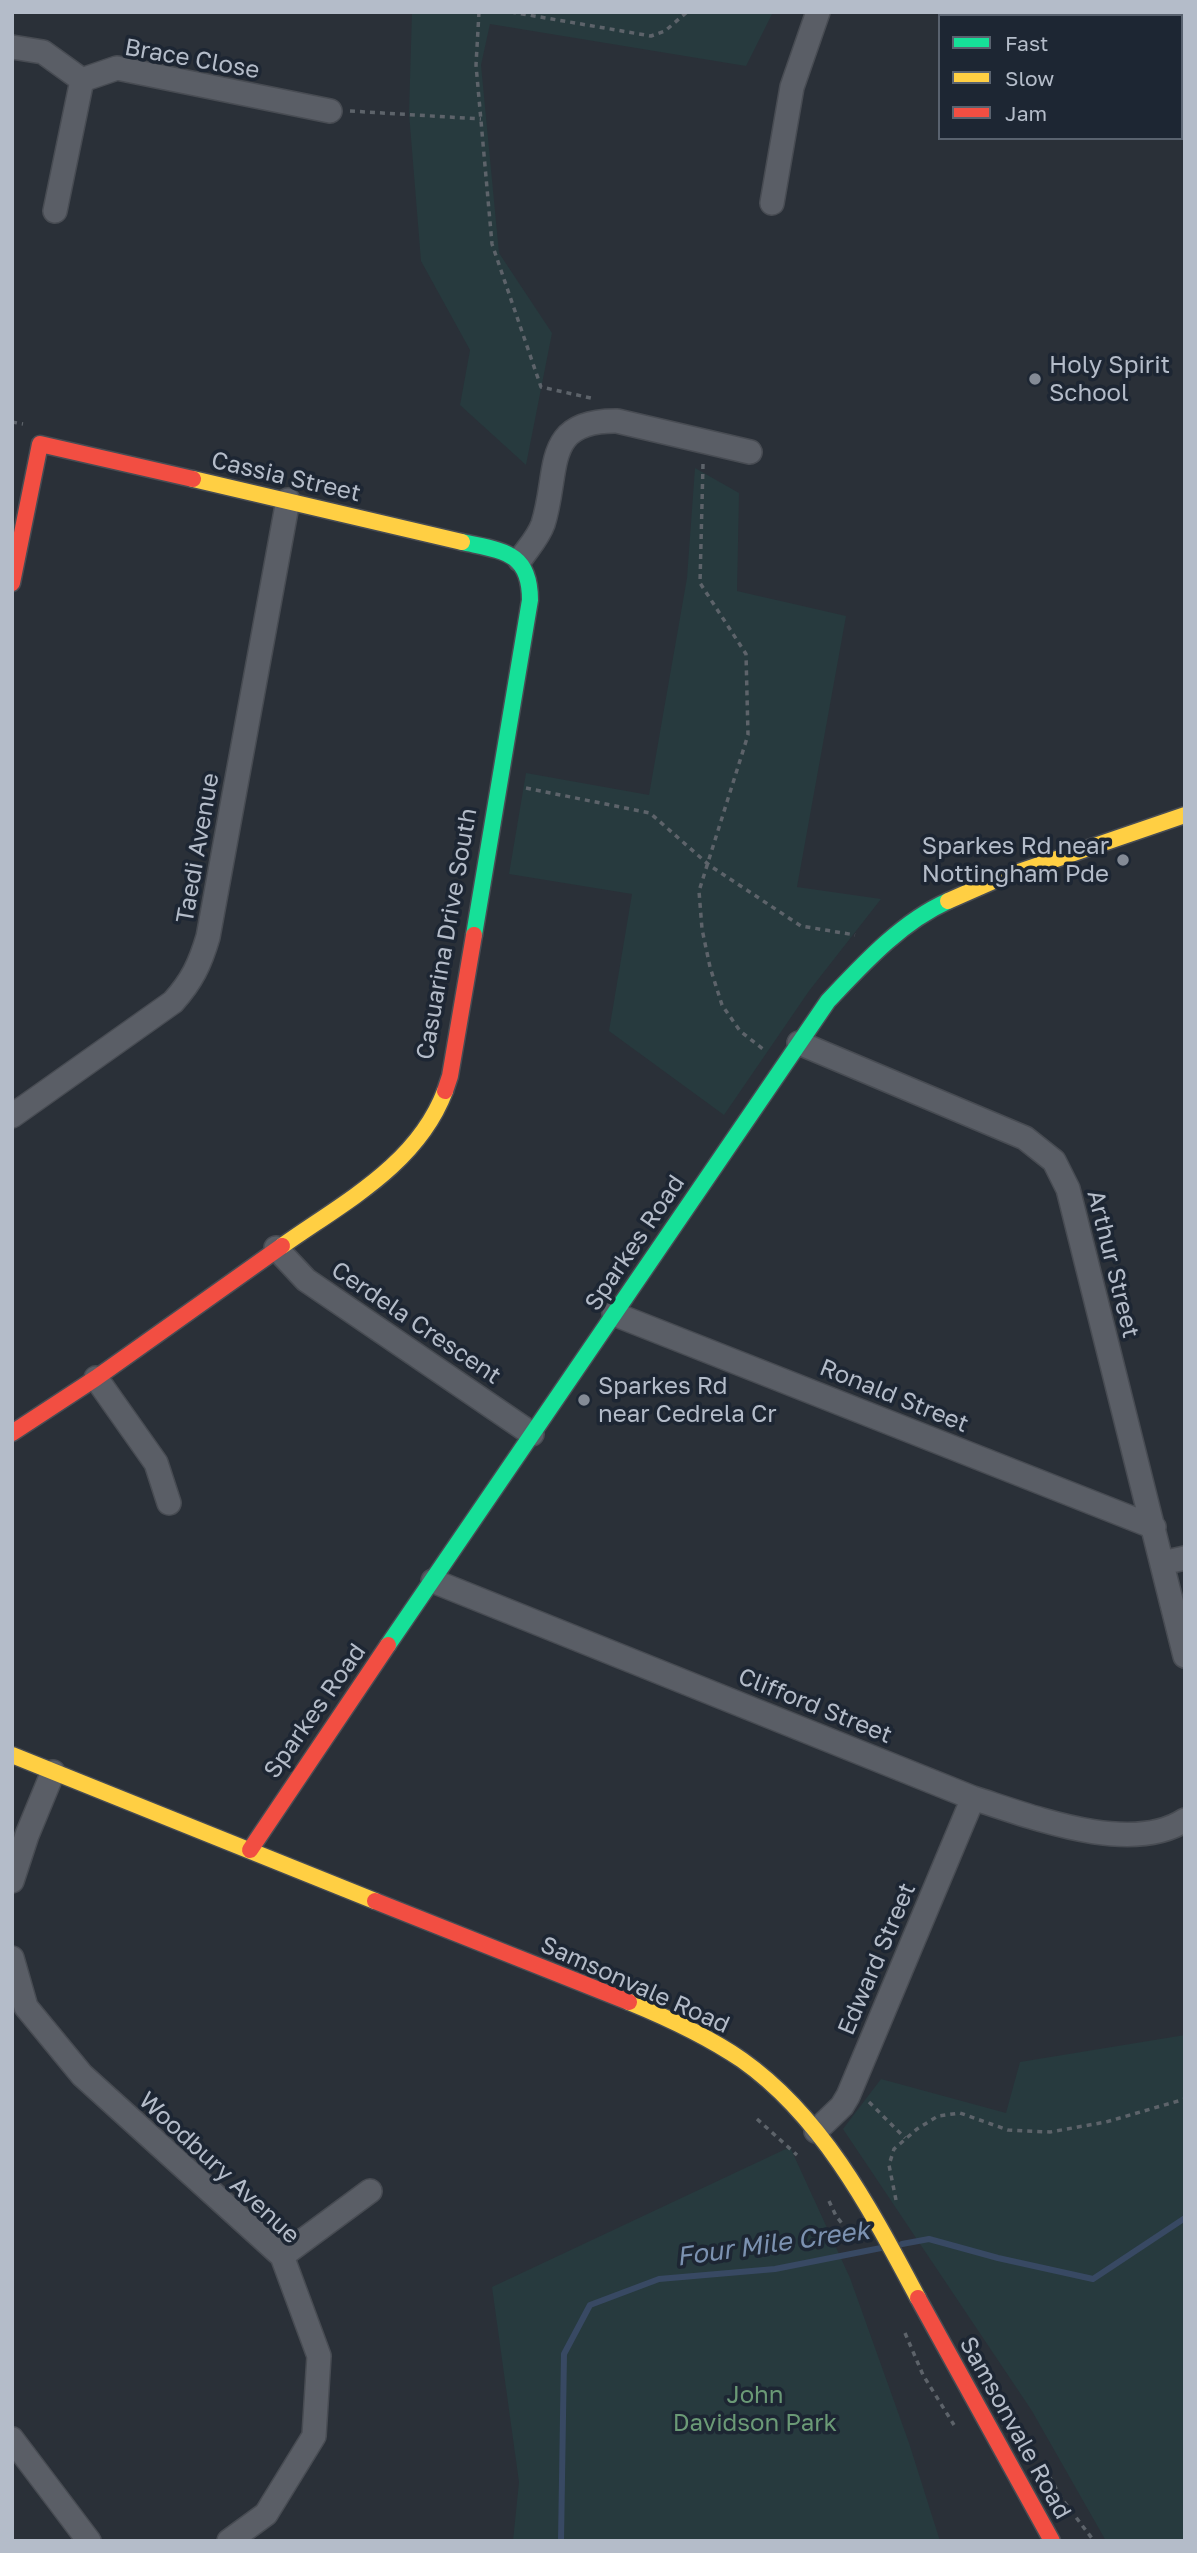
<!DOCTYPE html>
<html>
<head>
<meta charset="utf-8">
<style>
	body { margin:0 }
	#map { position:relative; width:1197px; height:2553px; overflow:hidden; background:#2a3038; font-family:"Golos Text",sans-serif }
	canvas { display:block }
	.frame { position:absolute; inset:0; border:14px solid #b4bcc9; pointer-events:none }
	.legend { position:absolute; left:938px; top:14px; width:245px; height:126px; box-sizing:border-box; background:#1d2633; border:2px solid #59626f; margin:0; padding:9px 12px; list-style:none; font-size:21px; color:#b4bcc9 }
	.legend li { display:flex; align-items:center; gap:14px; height:35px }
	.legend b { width:35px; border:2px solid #59626f }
</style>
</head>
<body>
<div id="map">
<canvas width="1197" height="2553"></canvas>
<div class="frame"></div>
<ul class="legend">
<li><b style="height:9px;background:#16e098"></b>Fast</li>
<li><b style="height:9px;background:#ffcf43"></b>Slow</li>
<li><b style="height:9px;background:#f24e42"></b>Jam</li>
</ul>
</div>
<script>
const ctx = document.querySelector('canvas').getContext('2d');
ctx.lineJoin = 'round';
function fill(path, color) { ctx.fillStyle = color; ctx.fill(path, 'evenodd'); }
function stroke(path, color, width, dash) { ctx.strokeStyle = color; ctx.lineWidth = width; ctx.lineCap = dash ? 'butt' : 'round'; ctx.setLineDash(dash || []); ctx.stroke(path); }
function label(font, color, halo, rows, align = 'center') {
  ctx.font = font + ' "Golos Text",sans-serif'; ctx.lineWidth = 7; ctx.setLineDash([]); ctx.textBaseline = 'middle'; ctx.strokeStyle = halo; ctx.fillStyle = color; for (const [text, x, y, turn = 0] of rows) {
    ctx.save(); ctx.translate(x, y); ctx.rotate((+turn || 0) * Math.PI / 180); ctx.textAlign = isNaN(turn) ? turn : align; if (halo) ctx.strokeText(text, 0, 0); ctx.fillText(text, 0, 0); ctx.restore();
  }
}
const green = new Path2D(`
	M 412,12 L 773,12 L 746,66 L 490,24 L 481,65 L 499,253 L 552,333 L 526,465 L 460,405 L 470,350 L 421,261 L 409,113 Z
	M 695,468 L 739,493 L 737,591 L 846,616 L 797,887 L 881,899 L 809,991 L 724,1115 L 609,1031 L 632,894 L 509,874 L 526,773 L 649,795 L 687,578 Z
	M 1185,2035 L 1185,2541 L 1106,2541 L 1032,2411 L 843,2129 L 881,2079 L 1006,2113 L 1020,2062 Z
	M 790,2147 L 850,2278 L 909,2443 L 940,2541 L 513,2541 L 519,2482 L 492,2287 Z`);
const stream = new Path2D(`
	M 902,2244 L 929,2239 L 998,2258 L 1093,2279 L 1185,2218
	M 561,2541 L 564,2354 L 590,2305 L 659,2279 L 775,2269 L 881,2248`);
const path = new Path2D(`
	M 479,12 L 476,65 L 492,244 L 541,387 L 595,399
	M 511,12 L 651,36 L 665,31 L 687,12
	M 350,111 L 481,119
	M 12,422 L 23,424
	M 703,464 L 700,583 L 746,654 L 748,735 L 699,891 L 702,929 L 710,967 L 722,1005 L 740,1031 L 763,1049
	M 526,788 L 650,813 L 709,865 L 801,926 L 855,935
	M 869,2102 L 905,2138
	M 757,2119 L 797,2155
	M 896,2200 L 889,2165 L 894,2149 L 917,2129 L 938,2116 L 960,2113 L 1008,2130 L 1050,2132 L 1106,2122 L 1185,2099
	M 829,2201 L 836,2216 L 849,2232
	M 905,2333 L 923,2375 L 954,2425
	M 1049,2476 L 1062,2499 L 1094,2541`);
const street = new Path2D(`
	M 12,47 L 43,52 L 82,80 L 117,68 L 330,111
	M 772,203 L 792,87 L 818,12
	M 55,211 L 82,80
	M 520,560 C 528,548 538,538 543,524 C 560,471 541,420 617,421 L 750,452
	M 799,1043 L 1025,1138 L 1054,1161 L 1068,1189 L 1185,1656
	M 12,1116 L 173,1002 C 192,981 200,964 208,937 L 288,500
	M 276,1248 L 306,1280 L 532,1434
	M 614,1314 L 1154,1527
	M 96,1378 L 156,1463 L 169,1503
	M 1162,1563 L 1185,1558
	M 433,1581 L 973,1798 C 1030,1816 1130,1856 1185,1820
	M 12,1881 L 27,1835 L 53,1772
	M 12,1958 L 26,2007 L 82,2075 L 282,2256 L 319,2356 L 314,2436 L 266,2514 L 229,2541
	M 816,2131 L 842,2106 L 848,2096 L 973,1798
	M 282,2256 L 370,2191
	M 12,2439 L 89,2541`);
const fast = new Path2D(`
	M 462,542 C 502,551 530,551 530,600 L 474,935
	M 388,1645 L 828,1001 C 863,964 901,922 948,901`);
const slow = new Path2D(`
	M 193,479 L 462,542
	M 948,901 L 998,879 L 1185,815
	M 282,1246 C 344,1202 417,1165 445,1091
	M 12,1755 L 375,1901
	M 629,2002 C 668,2018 707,2036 742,2060 C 824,2118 872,2212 918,2298`);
const jam = new Path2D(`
	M 12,583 L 40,444 L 193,479
	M 445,1091 L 450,1076 L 474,935
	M 12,1433 L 96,1378 L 282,1246
	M 250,1850 L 388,1645
	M 375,1901 L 629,2002
	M 918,2298 L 1052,2541`);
const markers = [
	[1035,379,7,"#848b96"],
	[1123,860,7,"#848b96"],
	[584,1400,7,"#848b96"]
];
const streetNames = [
	["Brace Close",192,59,10],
	["Cassia Street",286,477,13],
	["Taedi Avenue",198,848,-80],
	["Casuarina Drive South",447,934,-80],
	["Sparkes Road",635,1243,-56],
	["Arthur Street",1113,1264,76],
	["Cerdela Crescent",416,1323,34],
	["Ronald Street",894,1396,22],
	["Clifford Street",815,1706,22],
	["Sparkes Road",315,1711,-55],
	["Edward Street",877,1959,-67],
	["Samsonvale Road",635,1985,24],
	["Woodbury Avenue",219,2168,43],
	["Samsonvale Road",1015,2428,61]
];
const poiNames = [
	["Holy Spirit",1049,365],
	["School",1049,393],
	["Sparkes Rd near",1109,846,"right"],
	["Nottingham Pde",1109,874,"right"],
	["Sparkes Rd",598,1386],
	["near Cedrela Cr",598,1414]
];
const parkNames = [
	["John",755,2395],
	["Davidson Park",755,2423]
];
const waterNames = [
	["Four Mile Creek",773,2244,-8]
];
fill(green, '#273a3e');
stroke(stream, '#384963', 6);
stroke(street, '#484c53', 26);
stroke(fast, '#484c53', 19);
stroke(slow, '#484c53', 19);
stroke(jam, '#484c53', 19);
stroke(path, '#5d636a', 3.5, [5, 5]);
stroke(street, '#5a5e66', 23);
stroke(fast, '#16e098', 16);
stroke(slow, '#ffcf43', 16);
stroke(jam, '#f24e42', 16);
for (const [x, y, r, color] of markers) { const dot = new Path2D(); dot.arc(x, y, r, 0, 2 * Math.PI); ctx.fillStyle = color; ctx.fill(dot); stroke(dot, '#1d2633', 2.5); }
label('24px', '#b4bcc9', '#1d2633', streetNames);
label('24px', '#b4bcc9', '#1d2633', poiNames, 'left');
label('24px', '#6b9a76', '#1d2633', parkNames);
label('italic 26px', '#7c92b1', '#1d2633', waterNames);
</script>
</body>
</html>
